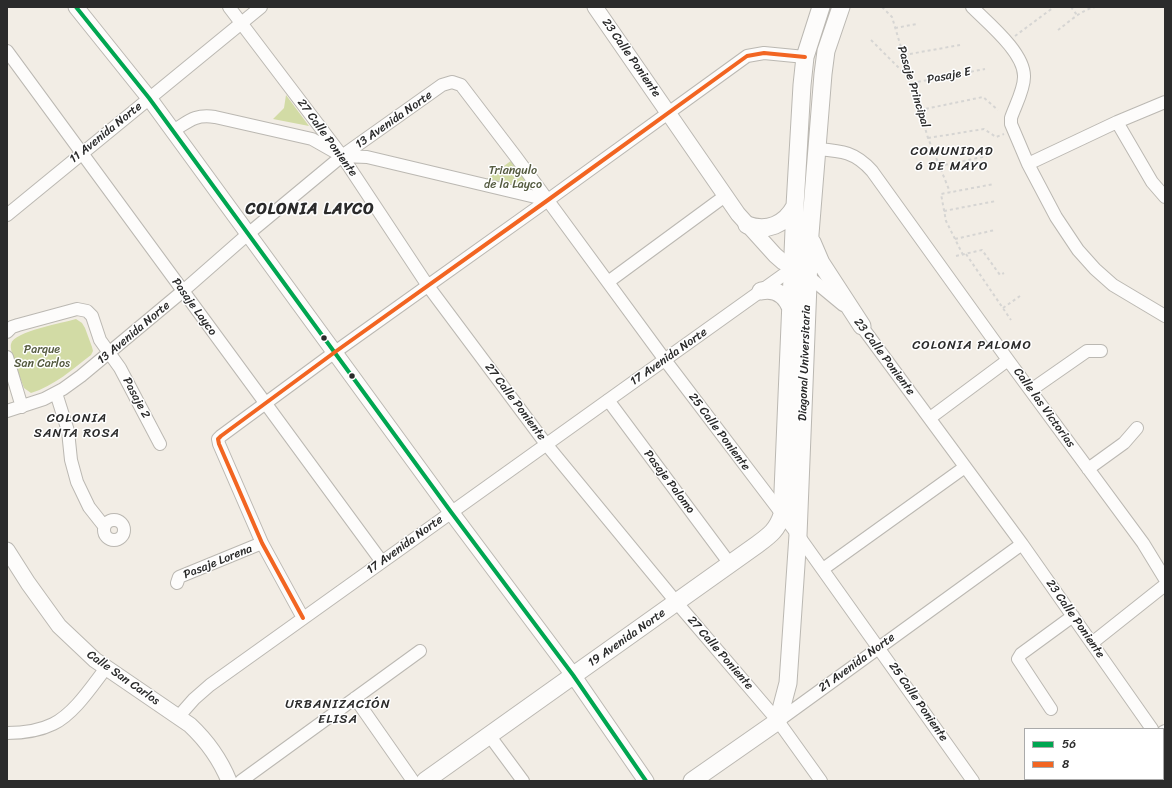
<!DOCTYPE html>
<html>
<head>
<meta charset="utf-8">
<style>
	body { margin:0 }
	#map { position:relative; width:1172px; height:788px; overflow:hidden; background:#f2ede5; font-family:Sriracha,sans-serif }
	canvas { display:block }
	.frame { position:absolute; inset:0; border:8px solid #2b2b2b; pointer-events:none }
	.legend { position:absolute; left:1024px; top:728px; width:140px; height:52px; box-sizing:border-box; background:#fff; border:1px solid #aaa; margin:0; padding:5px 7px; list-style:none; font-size:12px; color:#2b2b2b }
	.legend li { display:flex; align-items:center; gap:8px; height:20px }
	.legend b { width:20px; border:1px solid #aaa }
</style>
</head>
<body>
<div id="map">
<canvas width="1172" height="788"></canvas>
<div class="frame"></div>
<ul class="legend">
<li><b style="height:5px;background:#00a651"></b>56</li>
<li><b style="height:5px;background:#f26522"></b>8</li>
</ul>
</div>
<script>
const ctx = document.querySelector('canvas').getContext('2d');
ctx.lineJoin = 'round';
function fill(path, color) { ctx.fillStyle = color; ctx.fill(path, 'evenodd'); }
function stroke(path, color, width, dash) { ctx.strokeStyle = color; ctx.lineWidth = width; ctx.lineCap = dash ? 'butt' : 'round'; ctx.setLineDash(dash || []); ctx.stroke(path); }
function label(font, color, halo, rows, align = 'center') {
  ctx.font = font + ' Sriracha,sans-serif'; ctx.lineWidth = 3; ctx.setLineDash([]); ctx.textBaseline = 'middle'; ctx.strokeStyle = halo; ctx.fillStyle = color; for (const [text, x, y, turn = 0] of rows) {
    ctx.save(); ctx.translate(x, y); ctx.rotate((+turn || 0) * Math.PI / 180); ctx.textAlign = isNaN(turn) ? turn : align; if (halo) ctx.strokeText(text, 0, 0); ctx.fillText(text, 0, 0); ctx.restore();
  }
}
const green = new Path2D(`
	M 286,95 L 309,126 L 273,119 L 284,108 Z
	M 516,157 L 548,200 L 480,184 Z
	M 76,319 L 82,323 L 85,328 L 92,347 L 93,351 L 91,355 C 73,369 54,386 31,393 L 24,388 C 21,379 9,351 11,344 C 14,331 63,323 76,319 Z`);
const path = new Path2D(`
	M 882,7 L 892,17 L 928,138 L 950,192
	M 1071,7 L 1077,15
	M 895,28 L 917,24
	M 1058,30 C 1069,22 1081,10 1095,7
	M 1015,36 L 1054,7
	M 871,40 L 903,72 L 908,71
	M 904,55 L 960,45
	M 912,83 L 985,69
	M 920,110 L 983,97 L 998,110
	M 928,138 L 984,129 L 996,137 L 1004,134
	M 939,166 L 987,156
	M 944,211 L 996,201
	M 955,239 L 995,230
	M 966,254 L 1011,320
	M 963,255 L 946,221 L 941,194 L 994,184
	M 956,256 L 982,250 L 1000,275 L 1004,273
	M 1003,308 L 1020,296`);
const minor = new Path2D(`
	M 229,7 L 342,156 L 428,286 L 546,444 L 677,603 L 778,721 L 821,781
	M 972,7 C 988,23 1025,53 1024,77 C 1024,90 1015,106 1011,118 L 1011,124 L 1028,164 L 1056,217 L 1078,250 L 1095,269 L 1113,285 L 1165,316
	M 7,51 L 382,562
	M 1117,122 L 1152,182 L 1165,197
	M 173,131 C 189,121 195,114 215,117 L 312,139 L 342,156 L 367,157 L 548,200
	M 818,149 C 842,151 855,152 872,171 L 1008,360 L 1143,543 L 1165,579
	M 1028,164 L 1117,122 L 1165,102
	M 7,215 L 261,7
	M 808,276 L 843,305
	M 608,282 L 725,196
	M 857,320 L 1022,544 L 1152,729
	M 7,332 L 12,327 L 18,325 L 77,309 L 87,311 L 92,316 L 100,340 L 120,368 L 160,444
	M 7,357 L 22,407
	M 1031,390 L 1087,351 L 1101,351
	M 56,393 L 68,431 L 71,460 L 77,482 L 89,507 L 104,526
	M 608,400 L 730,564
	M 7,411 L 44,399 L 63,389 L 81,376 L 183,291 L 248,234 L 342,156 L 442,85 L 452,82 L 461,85 L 516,157 L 665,360 L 798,535 L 973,781
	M 930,418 L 1008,360
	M 1088,469 L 1124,443 L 1137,428
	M104 530a10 10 0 1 1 20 0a10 10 0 1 1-20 0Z
	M 823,569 L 965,467
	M 177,583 L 179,577 L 262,543
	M 303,618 L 262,543 L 219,444 L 218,439 L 221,436 L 335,352 L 548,200 L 747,56 L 764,53 L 805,57
	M 1092,643 L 1165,585
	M 355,698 L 413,781
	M 1051,709 L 1018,659 L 1021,654 L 1073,616
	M 179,716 L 194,699 L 210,685 L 793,268
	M 778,721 L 1022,544
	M 1163,732 L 1165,731
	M 7,733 C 22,733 39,731 53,724 C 74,714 92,686 106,668
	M 489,735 L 523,781
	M 1163,745 L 1165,747
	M 241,781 L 420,651
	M 1095,781 L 1097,779`);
const tertiary = new Path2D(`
	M 76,7 L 149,98 L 451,512 L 573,675 L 646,781
	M 595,7 L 738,214 L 775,255 L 783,262 L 802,273
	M 7,550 L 28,583 L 59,626 L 95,660 L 190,725 C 207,741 220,759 229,781`);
const secondary = new Path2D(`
	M 747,225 C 767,232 785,225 795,206
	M 812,242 L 821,263 L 862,326
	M 761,291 C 775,288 786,295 791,309
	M 425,781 L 758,544 C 770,535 777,530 782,515 L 795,206 L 802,85 L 805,57 L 821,7
	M 692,781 L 778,721 L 788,683 L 798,535 L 810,234 L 823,74 L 826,51 L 841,7`);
const bus1 = new Path2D(`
	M 76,7 L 149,98 L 451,512 L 573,675 L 646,781`);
const bus2 = new Path2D(`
	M 303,618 L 262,543 L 219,444 L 218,439 L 221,436 L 335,352 L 548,200 L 747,56 L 764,53 L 805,57`);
const markers = [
	[324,338,3.5,"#2b2b2b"],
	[352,376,3.5,"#2b2b2b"]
];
const streetNames = [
	["23 Calle Poniente",631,58,55],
	["Pasaje E",949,76,-11],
	["Pasaje Principal",913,87,73],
	["13 Avenida Norte",394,120,-35],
	["11 Avenida Norte",106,133,-39],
	["27 Calle Poniente",327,138,54],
	["Pasaje Layco",194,307,54],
	["13 Avenida Norte",134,333,-40],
	["17 Avenida Norte",669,357,-35],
	["23 Calle Poniente",884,357,53],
	["Diagonal Universitaria",805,363,-88],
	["Pasaje 2",136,398,62],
	["27 Calle Poniente",515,402,53],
	["Calle las Victorias",1044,408,54],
	["25 Calle Poniente",719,432,53],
	["Pasaje Palomo",669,482,53],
	["17 Avenida Norte",405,545,-36],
	["Pasaje Lorena",218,562,-22],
	["23 Calle Poniente",1075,619,55],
	["19 Avenida Norte",627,638,-35],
	["27 Calle Poniente",720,653,49],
	["21 Avenida Norte",857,663,-36],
	["Calle San Carlos",123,678,35],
	["25 Calle Poniente",918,702,55]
];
const parkNames = [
	["Triangulo",513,171],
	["de la Layco",513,185],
	["Parque",42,350],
	["San Carlos",42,364]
];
const neighbourhoodNames = [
	["COMUNIDAD",952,152],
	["6 DE MAYO",952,167],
	["COLONIA PALOMO",972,346],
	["COLONIA",77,419],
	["SANTA ROSA",77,434],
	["URBANIZACIÓN",338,705],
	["ELISA",338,720]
];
const districtNames = [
	["COLONIA LAYCO",310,210]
];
fill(green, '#d2dba5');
stroke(minor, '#bbb8b2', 14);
stroke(tertiary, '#bbb8b2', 17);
stroke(secondary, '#bbb8b2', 19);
stroke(path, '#d6d5d3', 2, [3, 3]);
stroke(minor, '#fdfcfb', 12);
stroke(tertiary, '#fdfcfb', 15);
stroke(secondary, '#fdfcfb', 17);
stroke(bus1, '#00a651', 4);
stroke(bus2, '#f26522', 4);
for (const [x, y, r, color] of markers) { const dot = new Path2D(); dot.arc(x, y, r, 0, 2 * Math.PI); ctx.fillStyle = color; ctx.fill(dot); stroke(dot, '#fff', 1.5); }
label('12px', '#2b2b2b', '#fff', streetNames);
label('12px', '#555b40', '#fff', parkNames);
ctx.letterSpacing = '1px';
label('13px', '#2b2b2b', '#fff', neighbourhoodNames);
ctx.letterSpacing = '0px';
ctx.letterSpacing = '1px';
label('bold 16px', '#2b2b2b', '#fff', districtNames);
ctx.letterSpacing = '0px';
</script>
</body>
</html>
